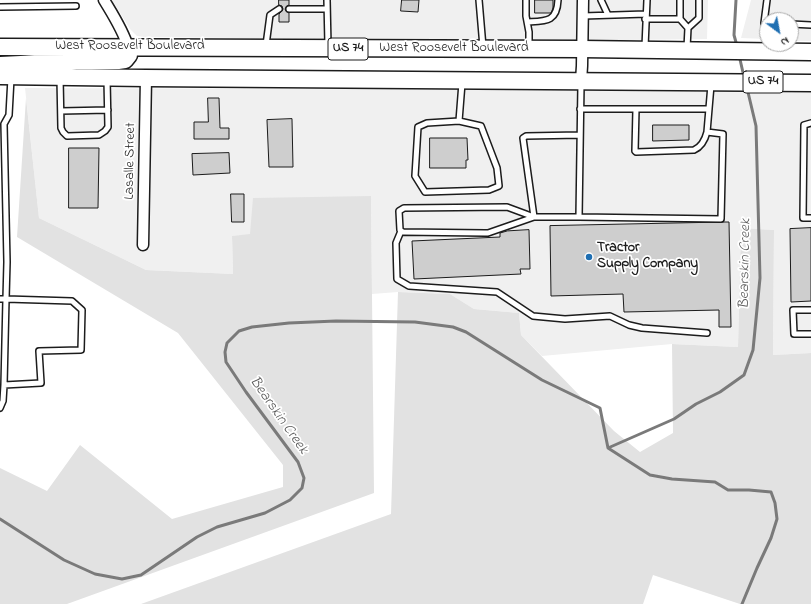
<!DOCTYPE html>
<html>
<head>
<meta charset="utf-8">
<style>
	body { margin:0 }
	#map { position:relative; width:811px; height:604px; overflow:hidden; background:#fff; font-family:"Indie Flower",sans-serif }
	canvas { display:block }
	.north { position:absolute; left:759px; top:12px; width:40px; height:40px; box-sizing:border-box; background:#fff; border:1px solid #a4a4a4; border-radius:50%; rotate:148deg; font-size:11px; font-weight:700; line-height:16px; text-align:center; color:#1c1c1c }
	.north::after { content:''; display:block; margin:auto; width:14px; height:18px; background:#1f6fb2; clip-path:polygon(50% 0,100% 100%,50% 72%,0 100%) }
</style>
</head>
<body>
<div id="map">
<canvas width="811" height="604"></canvas>
<div class="north">N</div>
</div>
<script>
const ctx = document.querySelector('canvas').getContext('2d');
ctx.lineJoin = 'round';
function fill(path, color) { ctx.fillStyle = color; ctx.fill(path, 'evenodd'); }
function stroke(path, color, width, dash) { ctx.strokeStyle = color; ctx.lineWidth = width; ctx.lineCap = dash ? 'butt' : 'round'; ctx.setLineDash(dash || []); ctx.stroke(path); }
function label(font, color, halo, rows, align = 'center') {
  ctx.font = font + ' "Indie Flower",sans-serif'; ctx.lineWidth = 3.5; ctx.setLineDash([]); ctx.textBaseline = 'middle'; ctx.strokeStyle = halo; ctx.fillStyle = color; for (const [text, x, y, turn = 0] of rows) {
    ctx.save(); ctx.translate(x, y); ctx.rotate((+turn || 0) * Math.PI / 180); ctx.textAlign = isNaN(turn) ? turn : align; if (halo) ctx.strokeText(text, 0, 0); ctx.fillText(text, 0, 0); ctx.restore();
  }
}
const built = new Path2D(`
	M 112,0 L 708,0 L 707,39 L 541,41 L 146,37 L 137,36 L 130,29 Z
	M 751,0 L 811,0 L 811,41 L 791,41 L 791,20 L 767,20 L 767,39 L 741,38 Z
	M 25,88 L 378,89 L 811,93 L 811,353 L 773,355 L 774,230 L 741,228 L 738,347 L 672,344 L 542,356 L 521,335 L 519,313 L 474,309 L 450,294 L 398,292 L 372,294 L 371,196 L 250,235 L 232,236 L 233,274 L 146,270 L 39,218 Z`);
const green = new Path2D(`
	M 26,98 L 39,218 L 146,270 L 233,274 L 232,236 L 250,234 L 253,198 L 371,196 L 374,493 L 67,604 L 0,604 L 0,468 L 47,491 L 80,445 L 172,519 L 283,487 L 283,465 L 178,333 L 17,237 Z
	M 741,228 L 774,230 L 773,355 L 811,353 L 811,604 L 740,604 L 653,575 L 643,604 L 141,604 L 391,514 L 398,292 L 450,294 L 474,309 L 519,313 L 521,335 L 614,431 L 640,452 L 673,433 L 672,344 L 738,347 Z`);
const stream = new Path2D(`
	M 736,0 L 734,35 L 737,46
	M 739,55 L 744,77
	M 608,448 L 674,419 L 696,404 L 720,392 L 744,375 L 753,350 L 760,278 L 756,126 L 747,88
	M 0,519 L 64,560 L 95,574 L 122,579 L 141,575 L 197,537 L 217,527 L 265,513 L 290,500 L 302,488 L 304,478 L 298,462 L 246,392 L 226,362 L 225,352 L 227,343 L 239,331 L 252,327 L 289,323 L 336,321 L 415,322 L 453,327 L 466,332 L 542,380 L 600,408 L 608,448 L 650,475 L 672,479 L 715,482 L 728,490 L 749,490 L 771,492 L 775,503 L 777,519 L 771,538 L 757,568 L 742,604`);
const building = new Path2D(`
	M 279,0 L 289,0 L 289,5 L 287,6 L 285,9 L 286,11 L 289,13 L 289,22 L 279,22 L 279,14 L 282,11 L 283,9 L 282,6 L 279,5 Z
	M 402,0 L 419,0 L 418,12 L 401,11 Z
	M 535,0 L 553,0 L 553,8 L 551,13 L 535,13 Z
	M 208,98 L 219,98 L 220,128 L 229,128 L 229,139 L 194,139 L 194,122 L 208,122 Z
	M 292,119 L 293,167 L 269,167 L 267,120 Z
	M 653,125 L 689,125 L 689,140 L 653,141 Z
	M 430,138 L 467,138 L 468,160 L 466,160 L 466,168 L 430,168 Z
	M 69,148 L 99,148 L 98,208 L 69,208 Z
	M 229,153 L 230,173 L 193,175 L 192,154 Z
	M 231,194 L 244,194 L 244,222 L 232,222 Z
	M 723,222 L 729,222 L 731,327 L 719,327 L 719,310 L 624,312 L 623,294 L 551,296 L 550,226 Z
	M 811,228 L 811,301 L 791,302 L 790,229 Z
	M 529,230 L 530,269 L 520,269 L 521,274 L 414,279 L 412,241 L 500,237 L 500,233 L 507,231 Z`);
const service = new Path2D(`
	M 327,0 L 328,45
	M 479,0 L 483,47
	M 526,0 L 526,16 L 529,32 L 529,46
	M 601,0 L 608,15
	M 767,0 L 764,23 L 767,23
	M 0,7 L 76,6
	M 289,9 L 327,9
	M 583,16 L 646,14
	M 645,19 L 680,19 L 688,28
	M 680,19 L 680,0
	M 528,22 C 546,21 557,22 558,0
	M 791,24 L 811,25
	M 266,45 L 270,15 L 279,9
	M 645,47 L 647,0
	M 687,48 L 688,28 L 699,18 L 699,0
	M 60,78 L 61,128 L 63,132 L 67,136 L 99,135 L 105,131 L 108,127 L 107,79
	M 580,109 L 709,109
	M 636,109 L 635,151 L 636,152 L 694,150 C 701,147 705,140 707,132
	M 61,111 L 108,110
	M 459,121 L 481,126 L 497,168 L 499,186 L 489,190 L 425,192 L 415,176 L 418,127 L 427,123 Z
	M 459,121 L 462,83
	M 811,123 L 804,125 L 803,218 L 811,218
	M 580,135 L 526,136 L 523,138 L 534,217 L 507,207 L 404,208 L 399,211 L 400,230 L 403,232 L 485,233 L 488,233 L 534,217 L 579,217 L 581,84
	M 579,217 L 721,219 L 723,134 L 707,132 L 711,85
	M 401,231 L 396,243 L 397,279 L 409,286 L 497,292 L 533,316 L 565,319 L 610,316 L 629,325 L 642,328 L 707,333
	M 0,299 L 6,299 L 7,262 L 4,124 L 9,115 L 11,78
	M 811,310 L 793,310 L 794,334 L 811,334
	M 0,408 L 3,401 L 4,385 L 41,383 L 39,351 L 81,350 L 82,310 L 72,301 L 6,299 L 4,385`);
const minor = new Path2D(`
	M 104,0 C 113,15 123,30 128,47
	M 581,81 L 582,66 L 583,0
	M 143,245 L 146,78`);
const trunk = new Path2D(`
	M 0,47 L 582,49 L 811,52
	M 0,65 L 21,64 L 76,61 L 118,61 L 125,60 L 129,55 L 128,47
	M 0,76 L 146,78 L 811,83`);
const markers = [
	[589,257,4,"#1f6fb2"]
];
const shields = [
	[348,49,40],
	[763,82,40]
];
const shieldNames = [
	["US 74",348,49],
	["US 74",763,82]
];
const streetNames = [
	["West Roosevelt Boulevard",130,47],
	["West Roosevelt Boulevard",454,49],
	["Lasalle Street",131,161,-89]
];
const poiNames = [
	["Tractor",597,249],
	["Supply Company",597,265]
];
const waterNames = [
	["Bearskin Creek",746,264,-89],
	["Bearskin Creek",278,416,55]
];
fill(built, '#f0f0f0');
fill(green, '#e2e2e2');
stroke(stream, '#7a7a7a', 3);
fill(building, '#cecece');
stroke(building, '#1c1c1c', 1);
stroke(service, '#1c1c1c', 8);
stroke(minor, '#1c1c1c', 13);
stroke(trunk, '#1c1c1c', 19);
stroke(service, '#fff', 5);
stroke(minor, '#fff', 10);
stroke(trunk, '#fff', 16);
for (const [x, y, r, color] of markers) { const dot = new Path2D(); dot.arc(x, y, r, 0, 2 * Math.PI); ctx.fillStyle = color; ctx.fill(dot); stroke(dot, '#fff', 1.5); }
for (const [x, y, w] of shields) { const box = new Path2D(); box.roundRect(x - w / 2, y - 11, w, 22, 3); ctx.fillStyle = '#fff'; ctx.fill(box); stroke(box, '#1c1c1c', 1); }
label('bold 13px', '#1c1c1c', null, shieldNames);
label('14px', '#1c1c1c', '#fff', streetNames);
label('bold 14px', '#1c1c1c', '#fff', poiNames, 'left');
label('italic 15px', '#5a5a5a', '#fff', waterNames);
</script>
</body>
</html>
